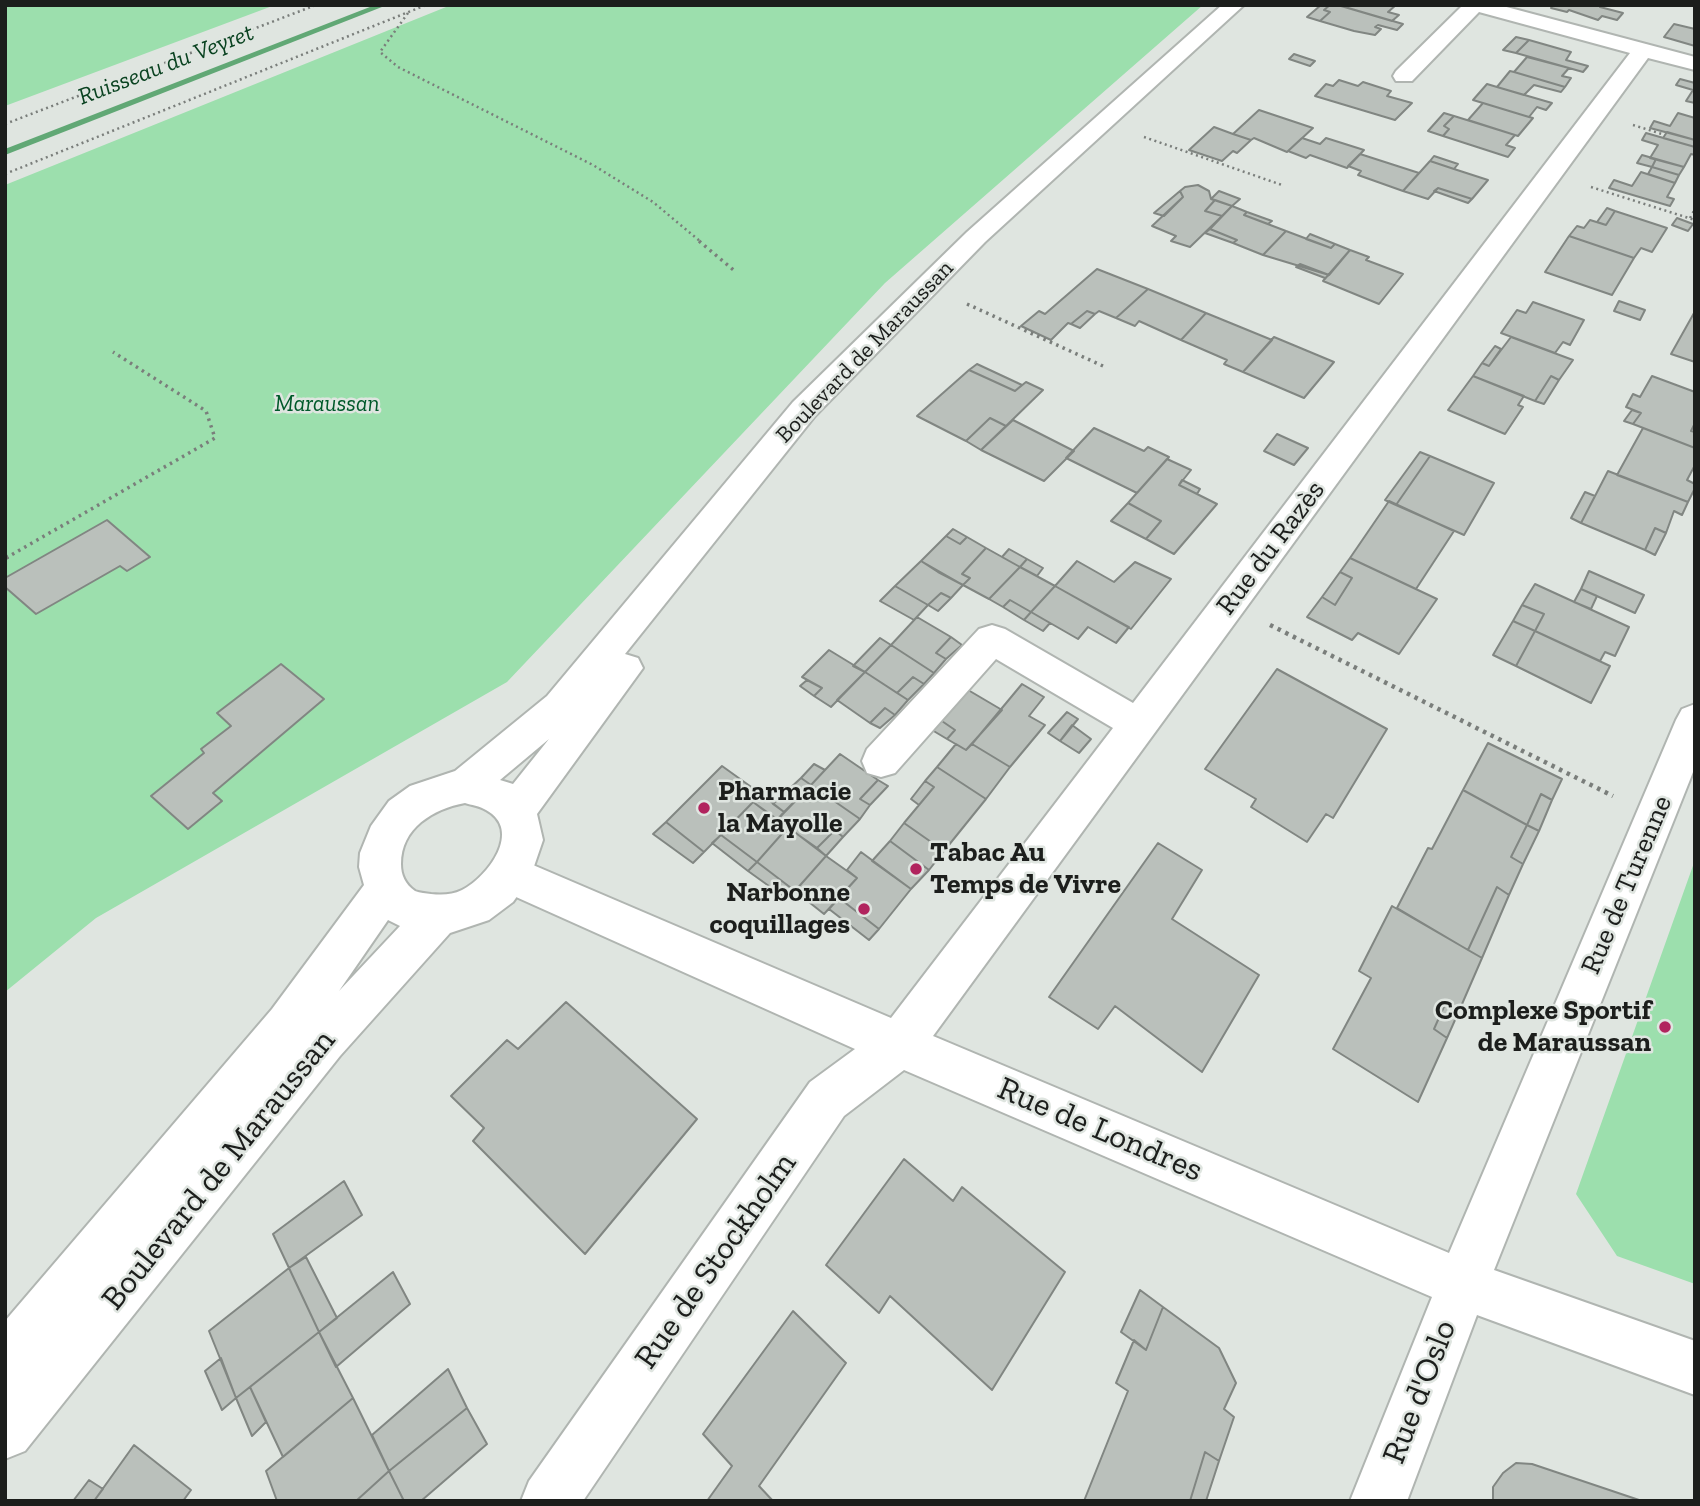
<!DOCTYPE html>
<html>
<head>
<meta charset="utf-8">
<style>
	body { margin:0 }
	#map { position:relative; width:1700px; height:1506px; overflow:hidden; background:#dfe5e0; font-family:"Zilla Slab",serif }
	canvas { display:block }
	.frame { position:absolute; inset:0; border:7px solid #1c1e1c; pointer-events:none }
</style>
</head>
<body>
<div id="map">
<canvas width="1700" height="1506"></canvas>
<div class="frame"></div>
</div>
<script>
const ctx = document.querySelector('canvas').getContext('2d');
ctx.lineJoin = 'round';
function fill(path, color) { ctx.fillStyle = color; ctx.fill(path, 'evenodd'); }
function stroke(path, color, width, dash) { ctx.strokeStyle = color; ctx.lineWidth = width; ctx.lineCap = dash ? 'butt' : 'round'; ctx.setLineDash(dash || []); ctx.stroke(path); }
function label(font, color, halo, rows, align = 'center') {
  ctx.font = font + ' "Zilla Slab",serif'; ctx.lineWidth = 5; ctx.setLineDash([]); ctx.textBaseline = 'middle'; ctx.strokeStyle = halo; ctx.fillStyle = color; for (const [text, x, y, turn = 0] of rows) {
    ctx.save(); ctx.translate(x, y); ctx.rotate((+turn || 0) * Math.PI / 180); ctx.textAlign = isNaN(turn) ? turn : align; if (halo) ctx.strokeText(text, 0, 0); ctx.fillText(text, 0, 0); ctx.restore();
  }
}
const green = new Path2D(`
	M 5,5 L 275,5 L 5,106 Z
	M 451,5 L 1203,5 L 885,283 L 507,682 L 96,918 L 5,992 L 5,185 Z
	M 1695,860 L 1695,1284 L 1617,1256 L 1576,1194 Z`);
const stream = new Path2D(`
	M 375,5 L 387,5 L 5,155 L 5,149 Z`);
const building = new Path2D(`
	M 1321,5 L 1330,5 L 1324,10 L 1330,12 L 1320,21 L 1307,17 Z
	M 1330,5 L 1338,5 L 1403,24 L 1397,30 L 1378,25 L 1375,27 L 1381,29 L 1375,35 L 1354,31 L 1320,21 L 1330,12 L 1324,10 Z
	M 1396,5 L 1388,12 L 1399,15 L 1392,21 L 1341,6 Z
	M 1553,5 L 1602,5 L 1600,7 L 1623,13 L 1617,20 L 1602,16 L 1598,20 L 1569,10 L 1567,12 L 1551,8 Z
	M 1674,24 L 1695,29 L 1695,46 L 1664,37 Z
	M 1516,37 L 1529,40 L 1516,53 L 1503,50 Z
	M 1529,40 L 1571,52 L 1566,60 L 1588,66 L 1583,72 L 1516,53 Z
	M 1294,54 L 1315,61 L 1310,66 L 1289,59 Z
	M 1527,57 L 1569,68 L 1562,76 L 1571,78 L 1565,87 L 1514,72 Z
	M 1510,71 L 1514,72 L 1565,87 L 1561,92 L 1534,85 L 1524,95 L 1497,87 Z
	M 1680,79 L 1695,83 L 1695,103 L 1686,101 L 1693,90 L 1676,85 Z
	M 1339,80 L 1358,86 L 1363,82 L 1391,91 L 1387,96 L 1412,103 L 1395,120 L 1315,96 L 1326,84 L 1333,86 Z
	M 1487,84 L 1497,87 L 1552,103 L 1546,110 L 1537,107 L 1529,117 L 1473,100 Z
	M 1483,103 L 1529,117 L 1533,118 L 1518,136 L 1468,120 Z
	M 1259,110 L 1313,128 L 1287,152 L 1254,138 L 1251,140 L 1233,134 Z
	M 1444,113 L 1454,116 L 1444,126 L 1449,129 L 1443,136 L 1428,131 Z
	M 1678,113 L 1695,118 L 1695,140 L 1650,128 L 1654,121 L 1670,126 Z
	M 1454,116 L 1515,135 L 1506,145 L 1515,148 L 1508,157 L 1443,136 L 1449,129 L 1444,126 Z
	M 1214,127 L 1233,134 L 1251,140 L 1237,153 L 1233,151 L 1222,161 L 1189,150 Z
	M 1667,132 L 1695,140 L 1695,147 L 1663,138 Z
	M 1646,133 L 1695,147 L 1695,155 L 1691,154 L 1684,167 L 1650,158 L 1658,145 L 1642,140 Z
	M 1302,138 L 1320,144 L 1326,138 L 1364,150 L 1347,168 L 1310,155 L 1306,158 L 1288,151 Z
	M 1360,154 L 1419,173 L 1403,191 L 1358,175 L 1361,171 L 1348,166 Z
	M 1642,155 L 1656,159 L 1652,167 L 1637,163 Z
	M 1434,156 L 1458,164 L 1454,169 L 1430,161 Z
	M 1656,159 L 1684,167 L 1679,175 L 1652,167 Z
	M 1430,161 L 1454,169 L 1488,180 L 1472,199 L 1438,188 L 1428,199 L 1403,191 Z
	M 1652,167 L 1679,175 L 1675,183 L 1648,174 Z
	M 1641,172 L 1675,183 L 1667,197 L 1674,199 L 1670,206 L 1609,188 L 1614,180 L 1632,186 Z
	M 1198,185 L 1209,191 L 1211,199 L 1215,200 L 1205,211 L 1222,216 L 1190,247 L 1171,241 L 1176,236 L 1152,226 L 1183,197 L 1180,191 L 1185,187 Z
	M 1438,188 L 1472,199 L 1468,203 L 1434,191 Z
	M 1180,191 L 1183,197 L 1164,216 L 1154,213 Z
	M 1219,191 L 1240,199 L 1232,206 L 1211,199 Z
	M 1215,200 L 1232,206 L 1222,216 L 1205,211 Z
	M 1232,206 L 1247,212 L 1244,215 L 1286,231 L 1263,255 L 1233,243 L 1237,240 L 1210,229 Z
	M 1607,208 L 1615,211 L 1606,225 L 1597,222 Z
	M 1615,211 L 1667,228 L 1652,252 L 1641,248 L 1634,258 L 1569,236 L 1577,226 L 1584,228 L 1590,220 L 1606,225 Z
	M 1247,212 L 1272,221 L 1268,224 L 1244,215 Z
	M 1677,218 L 1693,224 L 1688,231 L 1672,225 Z
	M 1210,229 L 1237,240 L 1233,243 L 1205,233 Z
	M 1286,231 L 1331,248 L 1335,244 L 1350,250 L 1329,275 L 1263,255 Z
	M 1310,234 L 1335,244 L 1331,248 L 1306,239 Z
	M 1569,236 L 1634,258 L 1612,295 L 1545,272 Z
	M 1350,250 L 1369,257 L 1366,260 L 1403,274 L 1379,304 L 1323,281 Z
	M 1300,264 L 1329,275 L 1325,278 L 1296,267 Z
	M 1097,269 L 1148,289 L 1116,318 L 1099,311 L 1095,314 L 1087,311 L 1071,324 L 1068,323 L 1051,340 L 1021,326 L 1039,311 L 1045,314 Z
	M 1148,289 L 1206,313 L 1181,340 L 1139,321 L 1135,326 L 1116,318 Z
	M 1619,301 L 1645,310 L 1640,320 L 1614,311 Z
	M 1533,302 L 1584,320 L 1570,345 L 1563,342 L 1555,353 L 1501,333 L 1517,310 L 1526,313 Z
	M 1087,311 L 1095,314 L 1080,328 L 1071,324 Z
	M 1206,313 L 1272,340 L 1243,372 L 1224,364 L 1227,360 L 1181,340 Z
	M 1694,313 L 1695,313 L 1695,362 L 1671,354 Z
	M 1274,337 L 1334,362 L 1304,398 L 1243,372 Z
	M 1511,337 L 1573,360 L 1559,380 L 1551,376 L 1535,401 L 1473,376 L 1482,363 L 1489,366 Z
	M 1495,346 L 1501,349 L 1489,366 L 1482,363 Z
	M 977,364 L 1022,385 L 1015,391 L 969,370 Z
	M 969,370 L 1015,391 L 1026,382 L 1043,390 L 1006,426 L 990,418 L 966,441 L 917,416 Z
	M 1473,376 L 1524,396 L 1518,405 L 1523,407 L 1505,434 L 1448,410 Z
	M 1551,376 L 1559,380 L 1544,404 L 1535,401 Z
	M 1652,376 L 1695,392 L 1695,423 L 1691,431 L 1695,432 L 1695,448 L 1633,424 L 1641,413 L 1626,407 L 1633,394 L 1640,397 Z
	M 1632,410 L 1641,413 L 1633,424 L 1624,421 Z
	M 990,418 L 1006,426 L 981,450 L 966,441 Z
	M 1013,420 L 1074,451 L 1044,481 L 981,450 Z
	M 1094,428 L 1144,451 L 1148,447 L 1169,457 L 1137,493 L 1066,458 Z
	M 1643,428 L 1695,448 L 1695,465 L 1687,480 L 1695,484 L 1695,488 L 1688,502 L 1617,475 Z
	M 1277,434 L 1308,448 L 1294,465 L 1264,451 Z
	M 1420,452 L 1430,456 L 1396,505 L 1385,500 Z
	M 1430,456 L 1494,483 L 1464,535 L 1396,505 Z
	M 1167,459 L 1191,470 L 1179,485 L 1217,504 L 1174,554 L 1146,539 L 1161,521 L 1128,503 Z
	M 1608,471 L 1688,502 L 1682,515 L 1674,511 L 1666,533 L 1655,528 L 1645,550 L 1581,523 Z
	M 1182,480 L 1200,489 L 1197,494 L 1179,485 Z
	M 1585,492 L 1595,496 L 1581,523 L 1571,518 Z
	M 1389,501 L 1454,531 L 1416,589 L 1350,558 Z
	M 1128,503 L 1161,521 L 1146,539 L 1111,521 Z
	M 107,520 L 150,557 L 127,571 L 120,566 L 36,614 L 5,587 L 5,578 Z
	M 1655,528 L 1666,533 L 1655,555 L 1645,550 Z
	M 953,529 L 967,537 L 960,544 L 946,536 Z
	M 946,536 L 960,544 L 967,537 L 986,548 L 962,574 L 970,578 L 963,585 L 921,561 Z
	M 986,548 L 1020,567 L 989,599 L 963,585 L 970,578 L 962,574 Z
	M 1009,549 L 1027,559 L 1020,567 L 1002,557 Z
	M 1350,558 L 1437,599 L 1399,654 L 1358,633 L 1352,640 L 1307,617 L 1322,597 L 1335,605 L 1352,578 L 1340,572 Z
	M 1027,559 L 1043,568 L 1037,576 L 1020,567 Z
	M 921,561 L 938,572 L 963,585 L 951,598 L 941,593 L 928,605 L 895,586 Z
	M 1077,561 L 1114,582 L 1135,562 L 1171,579 L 1131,629 L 1055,586 Z
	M 1020,567 L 1055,586 L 1031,612 L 1010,600 L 1003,607 L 989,599 Z
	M 1589,571 L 1644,595 L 1635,613 L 1581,589 Z
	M 1340,572 L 1352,578 L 1335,605 L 1322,597 Z
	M 1535,584 L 1629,627 L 1615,656 L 1605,652 L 1600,661 L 1535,631 L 1544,614 L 1522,605 Z
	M 895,586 L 928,605 L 914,620 L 880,601 Z
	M 1055,586 L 1129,627 L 1116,643 L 1088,627 L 1078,639 L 1031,612 Z
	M 1581,589 L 1597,596 L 1591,609 L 1574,602 Z
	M 941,593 L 951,598 L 938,611 L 928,605 Z
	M 1010,600 L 1031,612 L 1024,620 L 1003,607 Z
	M 1522,605 L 1544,614 L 1535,631 L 1513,621 Z
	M 1031,612 L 1050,623 L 1043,631 L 1024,620 Z
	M 917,617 L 951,637 L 936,653 L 946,659 L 934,673 L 891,645 Z
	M 1513,621 L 1535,631 L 1516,666 L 1493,655 Z
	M 1535,631 L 1610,666 L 1591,703 L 1516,666 Z
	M 951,637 L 962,645 L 946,659 L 936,653 Z
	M 880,638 L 891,645 L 865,672 L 853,666 Z
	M 891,645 L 934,673 L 924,684 L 913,677 L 897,693 L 865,672 Z
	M 829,650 L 865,672 L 831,707 L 814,696 L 822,688 L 802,677 Z
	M 281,664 L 324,699 L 213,793 L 222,801 L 188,829 L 151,796 L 204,753 L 201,749 L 231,726 L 217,713 Z
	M 1277,669 L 1387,729 L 1333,818 L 1326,814 L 1307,842 L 1251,807 L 1256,799 L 1205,769 Z
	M 865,672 L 908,700 L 895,715 L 885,708 L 870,723 L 837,700 Z
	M 913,677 L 924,684 L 908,700 L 897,693 Z
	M 807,680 L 822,688 L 814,696 L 800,686 Z
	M 1022,684 L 1044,697 L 1029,716 L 1045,725 L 1010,767 L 972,744 Z
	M 963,687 L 1002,710 L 966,750 L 947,739 L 955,730 L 936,717 Z
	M 885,708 L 895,715 L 880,728 L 870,723 Z
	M 1067,712 L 1078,719 L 1060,741 L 1048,733 Z
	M 936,717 L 955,730 L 947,739 L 927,727 Z
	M 1072,725 L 1091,739 L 1079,753 L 1060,741 Z
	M 1488,743 L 1562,779 L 1552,800 L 1541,794 L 1527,825 L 1463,790 Z
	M 956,744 L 966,750 L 972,744 L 1010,767 L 986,799 L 937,767 Z
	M 840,754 L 878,780 L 860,799 L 870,805 L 860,819 L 811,785 Z
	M 814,764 L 825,770 L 811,785 L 801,778 Z
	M 722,766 L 761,794 L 704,852 L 666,822 Z
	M 937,767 L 986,799 L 944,851 L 904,823 L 934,787 L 925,781 Z
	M 801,778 L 811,785 L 784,812 L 773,804 Z
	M 878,780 L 888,786 L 870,805 L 860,799 Z
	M 925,781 L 934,787 L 919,805 L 911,799 Z
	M 811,785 L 860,819 L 843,837 L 835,830 L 817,848 L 777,820 Z
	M 1463,790 L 1527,825 L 1511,857 L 1523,864 L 1509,895 L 1497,887 L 1468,950 L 1397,908 L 1428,848 L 1432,849 Z
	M 761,794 L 784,812 L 777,820 L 753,802 Z
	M 1541,794 L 1552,800 L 1539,831 L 1527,825 Z
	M 753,802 L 788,827 L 757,862 L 721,835 Z
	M 666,822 L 704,852 L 693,863 L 653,834 Z
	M 904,823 L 944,851 L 929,870 L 890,841 Z
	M 1527,825 L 1539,831 L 1523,864 L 1511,857 Z
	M 788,827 L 826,856 L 795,891 L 757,862 Z
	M 835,830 L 843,837 L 826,856 L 817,848 Z
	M 721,835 L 757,862 L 748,871 L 712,843 Z
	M 890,841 L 929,870 L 911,889 L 872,861 Z
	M 1158,843 L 1202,870 L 1172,919 L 1259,975 L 1202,1072 L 1115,1006 L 1098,1029 L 1049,997 Z
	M 861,852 L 911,889 L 879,929 L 839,898 L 857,878 L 847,870 Z
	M 826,856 L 857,878 L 824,914 L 795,891 Z
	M 757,862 L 795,891 L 787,899 L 748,871 Z
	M 1497,887 L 1509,895 L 1482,958 L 1468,950 Z
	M 839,898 L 879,929 L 869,940 L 829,909 Z
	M 1392,906 L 1482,958 L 1459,1011 L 1446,1002 L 1434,1029 L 1447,1038 L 1418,1102 L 1333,1049 L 1371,978 L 1359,971 Z
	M 566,1002 L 697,1119 L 585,1254 L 473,1141 L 484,1128 L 451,1096 L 507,1040 L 518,1049 Z
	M 1446,1002 L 1459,1011 L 1447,1038 L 1434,1029 Z
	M 904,1159 L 953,1201 L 962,1187 L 1065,1272 L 992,1390 L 890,1296 L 879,1313 L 826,1265 Z
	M 344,1181 L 362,1215 L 289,1268 L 273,1234 Z
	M 306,1257 L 337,1318 L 319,1332 L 289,1268 Z
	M 289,1268 L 319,1332 L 236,1398 L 209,1331 Z
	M 393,1272 L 410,1304 L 336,1367 L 319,1332 Z
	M 1140,1290 L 1163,1307 L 1146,1350 L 1121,1332 Z
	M 1163,1307 L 1219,1348 L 1236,1383 L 1224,1409 L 1234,1417 L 1219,1461 L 1205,1452 L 1190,1501 L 1084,1501 L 1128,1391 L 1116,1383 L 1134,1340 L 1146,1350 Z
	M 793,1311 L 846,1363 L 759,1486 L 773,1501 L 707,1501 L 732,1466 L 703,1434 Z
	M 319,1332 L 353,1398 L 283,1457 L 250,1387 Z
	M 221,1358 L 236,1398 L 222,1410 L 205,1371 Z
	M 448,1369 L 467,1408 L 389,1471 L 372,1435 Z
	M 250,1387 L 266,1422 L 252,1436 L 236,1398 Z
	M 353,1398 L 389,1471 L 356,1501 L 277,1501 L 266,1471 Z
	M 467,1408 L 487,1444 L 421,1501 L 404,1501 L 389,1471 Z
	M 134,1445 L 191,1490 L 183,1501 L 94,1501 Z
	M 1205,1452 L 1219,1461 L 1206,1501 L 1190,1501 Z
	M 1516,1463 L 1532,1464 L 1642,1501 L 1493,1501 L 1493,1487 L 1503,1473 Z
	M 389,1471 L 404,1501 L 356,1501 Z
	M 89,1480 L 103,1489 L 94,1501 L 73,1501 Z`);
const pathFar2 = new Path2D(`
	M 408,13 L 380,52 L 398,67 L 593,165 L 653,202 L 701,242
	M 5,124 L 316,5
	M 1633,125 L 1665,135
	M 1144,137 L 1282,185
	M 5,174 L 426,5
	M 1591,187 L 1695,220
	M 1690,218 L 1695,209`);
const pathFar1 = new Path2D(`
	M 699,241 L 736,272
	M 967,304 L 1103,366
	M 6,558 L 215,438 L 206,411 L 113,352`);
const path = new Path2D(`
	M 5,558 L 9,556
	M 1270,625 L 1613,796`);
const minor = new Path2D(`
	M 1463,5 L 1499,5 L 1695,57 L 1695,70 L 1648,58 L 933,1036 L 1449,1253 L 1676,720 L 1682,709 L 1695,704 L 1695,767 L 1494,1270 L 1695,1341 L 1695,1395 L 1477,1315 L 1407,1501 L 1350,1501 L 1432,1297 L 904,1070 L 844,1116 L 583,1501 L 521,1501 L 529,1481 L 810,1082 L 855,1049 L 496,888 L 490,875 L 496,862 L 511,856 L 526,862 L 891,1018 L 1113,728 L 996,659 L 895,773 L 881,777 L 867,773 L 862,761 L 867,749 L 979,629 L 992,625 L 1005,629 L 1133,703 L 1630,53 L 1479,12 L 1412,81 L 1396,81 L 1393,76 L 1396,71 Z`);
const major = new Path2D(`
	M 1222,5 L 1244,5 L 985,242 L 815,416 L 625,654 L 638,658 L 643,668 L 537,814 L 543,840 L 530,878 L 513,902 L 489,920 L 450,933 L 340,1056 L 25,1451 L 5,1459 L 5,1321 L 272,1009 L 364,885 L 359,867 L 360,853 L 371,826 L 389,801 L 410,786 L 455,771 L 547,696 L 793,402 L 967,232 ZM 549,739 L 513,784 L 500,780 ZM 465,803 C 471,805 480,806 486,810 C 523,830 488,877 462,890 C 452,895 442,895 431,894 C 426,893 420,893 415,891 C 405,884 401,875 401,864 C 401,828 433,809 465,803 ZM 388,920 L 400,926 L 339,991 Z`);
const markers = [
	[704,808,7,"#b1245e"],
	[916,869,7,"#b1245e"],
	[864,909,7,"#b1245e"],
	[1665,1027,7,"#b1245e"]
];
const farStreetnames = [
	["Boulevard de Maraussan",865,352,-46]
];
const farParknames = [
	["Maraussan",327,404]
];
const farWaternames = [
	["Ruisseau du Veyret",166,65,-21]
];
const streetNames = [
	["Rue du Razès",1271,548,-53],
	["Rue de Turenne",1627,885,-67]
];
const poiNames = [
	["Pharmacie",718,792],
	["la Mayolle",718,824],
	["Tabac Au",930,853],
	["Temps de Vivre",930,885],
	["Narbonne",850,893,"right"],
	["coquillages",850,925,"right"],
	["Complexe Sportif",1651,1011,"right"],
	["de Maraussan",1651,1043,"right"]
];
const nearStreetnames = [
	["Rue de Londres",1100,1130,23],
	["Boulevard de Maraussan",219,1170,-51],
	["Rue de Stockholm",716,1261,-55],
	["Rue d'Oslo",1420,1392,-69]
];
fill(green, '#9cdfad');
fill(stream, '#61a875');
fill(building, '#bac0bb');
stroke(building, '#818682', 2);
stroke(minor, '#b0b5b1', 4);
stroke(major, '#b0b5b1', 4);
stroke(pathFar2, '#7a7e7b', 2.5, [2, 3.5]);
stroke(pathFar1, '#7a7e7b', 3.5, [2.5, 4.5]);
stroke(path, '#7a7e7b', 4.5, [3.5, 5]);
fill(minor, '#fff');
fill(major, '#fff');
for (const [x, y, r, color] of markers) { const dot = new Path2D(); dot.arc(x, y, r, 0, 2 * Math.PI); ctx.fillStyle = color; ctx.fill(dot); stroke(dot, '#dfe5e0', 2.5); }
label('23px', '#1c1e1c', '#dfe5e0', farStreetnames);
label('italic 23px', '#00592a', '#dfe5e0', farParknames);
label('italic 24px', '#094220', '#dfe5e0', farWaternames);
label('28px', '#1c1e1c', '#dfe5e0', streetNames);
label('bold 28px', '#1c1e1c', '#dfe5e0', poiNames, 'left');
label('33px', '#1c1e1c', '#dfe5e0', nearStreetnames);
</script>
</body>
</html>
